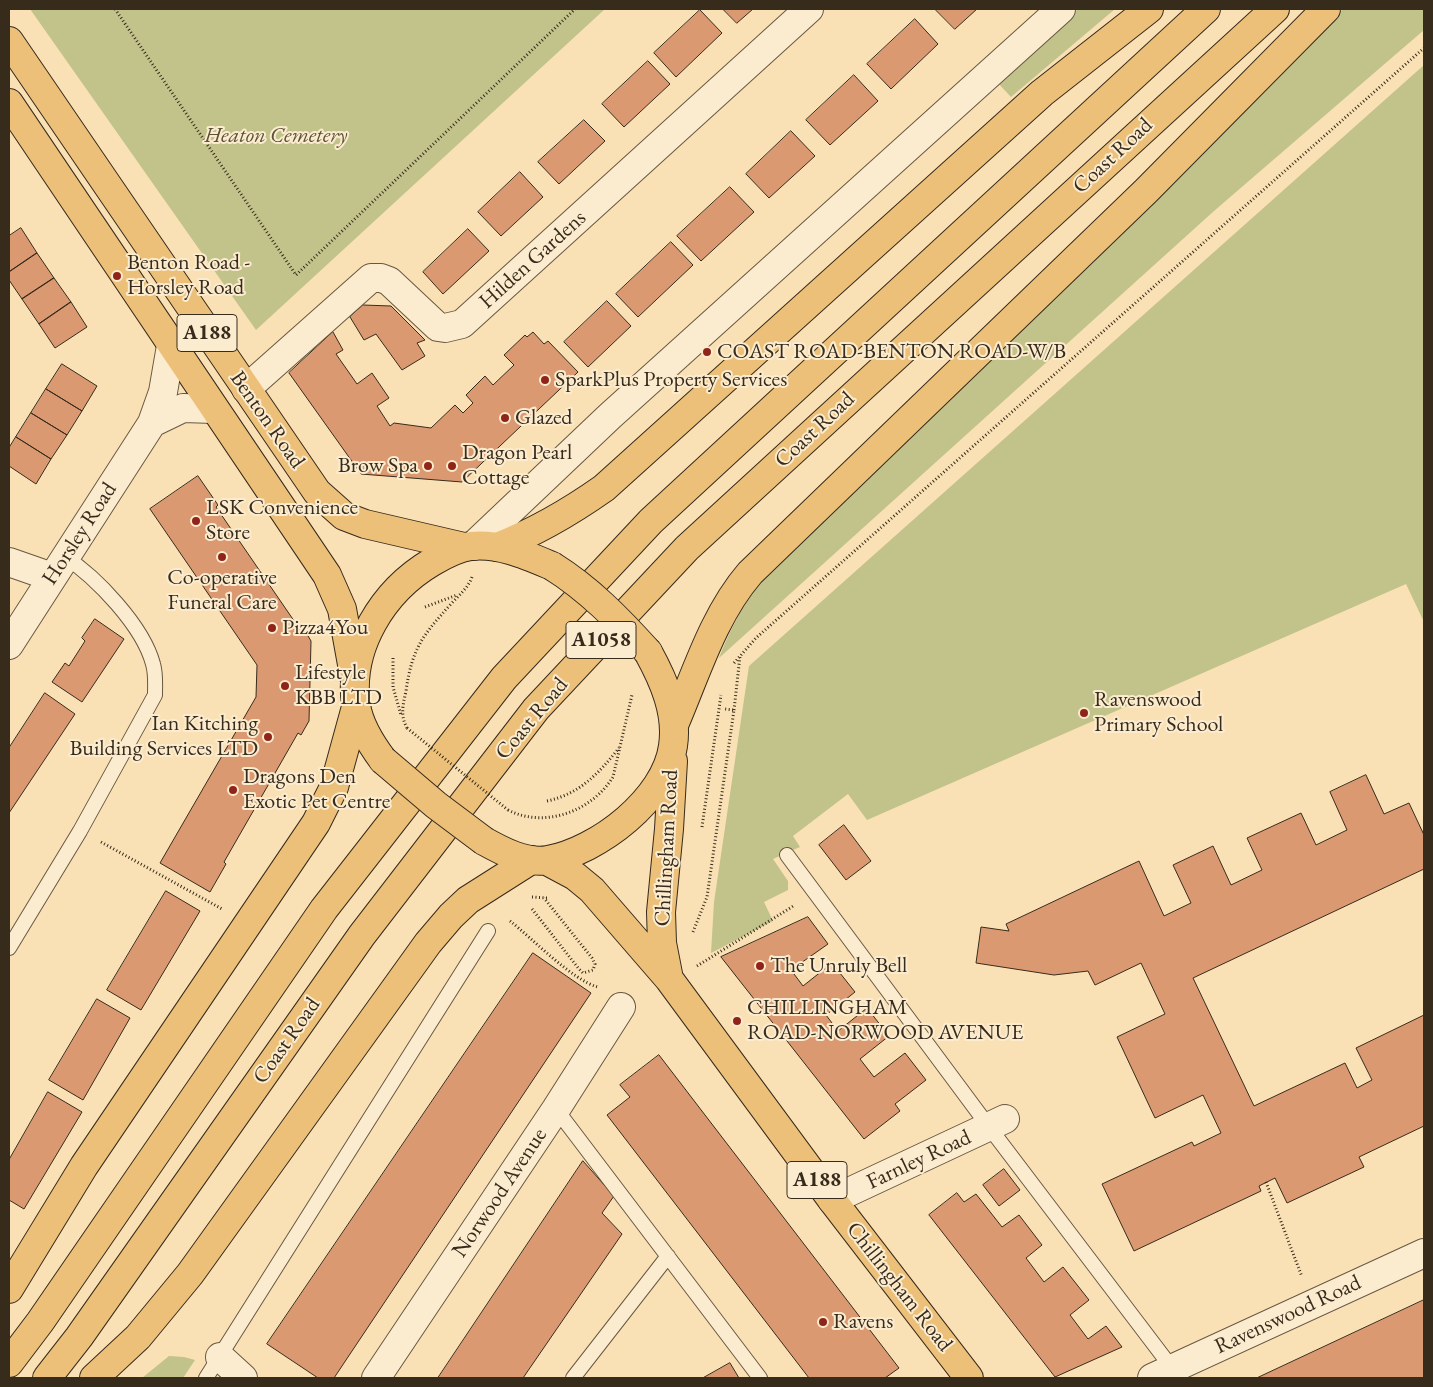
<!DOCTYPE html>
<html>
<head>
<meta charset="utf-8">
<style>
	body { margin:0 }
	#map { position:relative; width:1433px; height:1387px; overflow:hidden; background:#fae1b5; font-family:"EB Garamond",serif }
	canvas { display:block }
	.frame { position:absolute; inset:0; border:10px solid #372b1c; pointer-events:none }
</style>
</head>
<body>
<div id="map">
<canvas width="1433" height="1387"></canvas>
<div class="frame"></div>
</div>
<script>
const ctx = document.querySelector('canvas').getContext('2d');
ctx.lineJoin = 'round';
function fill(path, color) { ctx.fillStyle = color; ctx.fill(path, 'evenodd'); }
function stroke(path, color, width, dash) { ctx.strokeStyle = color; ctx.lineWidth = width; ctx.lineCap = dash ? 'butt' : 'round'; ctx.setLineDash(dash || []); ctx.stroke(path); }
function label(font, color, halo, rows, align = 'center') {
  ctx.font = font + ' "EB Garamond",serif'; ctx.lineWidth = 4; ctx.setLineDash([]); ctx.textBaseline = 'middle'; ctx.strokeStyle = halo; ctx.fillStyle = color; for (const [text, x, y, turn = 0] of rows) {
    ctx.save(); ctx.translate(x, y); ctx.rotate((+turn || 0) * Math.PI / 180); ctx.textAlign = isNaN(turn) ? turn : align; if (halo) ctx.strokeText(text, 0, 0); ctx.fillText(text, 0, 0); ctx.restore();
  }
}
const green = new Path2D(`
	M 30,9 L 605,9 L 256,330 Z
	M 1078,9 L 1115,9 L 1011,97 L 996,81 Z
	M 1343,9 L 1424,9 L 1424,30 L 1214,211 L 719,658 C 735,617 752,591 781,556 L 1119,237 Z
	M 1424,65 L 1424,622 L 1406,584 L 867,820 L 848,794 L 793,836 L 800,847 L 773,859 L 788,881 L 788,890 L 764,902 L 773,921 L 711,953 L 714,902 L 749,666 Z
	M 169,1356 L 184,1357 L 195,1360 L 183,1378 L 142,1378 Z`);
const building = new Path2D(`
	M 723,9 L 753,9 L 737,23 Z
	M 935,9 L 977,9 L 955,29 Z
	M 700,10 L 722,33 L 676,77 L 654,53 Z
	M 915,19 L 938,44 L 891,89 L 867,64 Z
	M 648,61 L 670,84 L 624,127 L 602,104 Z
	M 854,75 L 878,101 L 830,145 L 806,120 Z
	M 584,120 L 605,141 L 559,184 L 538,162 Z
	M 791,131 L 815,156 L 769,198 L 746,174 Z
	M 520,172 L 543,197 L 501,236 L 478,212 Z
	M 730,187 L 754,212 L 701,261 L 677,236 Z
	M 21,228 L 37,253 L 9,272 L 9,236 Z
	M 468,229 L 489,251 L 443,294 L 423,272 Z
	M 671,242 L 693,265 L 638,317 L 616,294 Z
	M 37,253 L 54,278 L 22,299 L 9,280 L 9,272 Z
	M 54,278 L 71,302 L 39,324 L 22,299 Z
	M 607,301 L 631,326 L 588,367 L 564,342 Z
	M 71,302 L 87,327 L 55,348 L 39,324 Z
	M 363,305 L 391,306 L 425,340 L 417,343 L 425,356 L 402,370 L 376,334 L 364,340 L 350,317 Z
	M 333,332 L 343,350 L 336,354 L 357,384 L 372,373 L 389,398 L 377,406 L 390,426 L 394,423 L 431,428 L 455,405 L 463,413 L 473,403 L 466,395 L 485,376 L 493,385 L 514,365 L 504,355 L 525,335 L 527,337 L 533,332 L 544,344 L 548,341 L 578,372 L 462,482 L 361,474 L 289,373 Z
	M 62,364 L 97,386 L 82,411 L 46,389 Z
	M 46,389 L 82,411 L 67,435 L 31,413 Z
	M 31,413 L 67,435 L 51,459 L 16,437 Z
	M 16,437 L 51,459 L 36,484 L 9,466 L 9,448 Z
	M 198,476 L 218,505 L 216,507 L 301,631 L 304,629 L 311,641 L 309,721 L 301,735 L 298,733 L 224,862 L 226,864 L 210,892 L 160,863 L 256,697 L 257,665 L 150,509 Z
	M 95,619 L 124,639 L 82,702 L 52,682 L 65,663 L 69,666 L 85,641 L 82,638 Z
	M 45,693 L 75,714 L 9,813 L 9,748 Z
	M 1366,775 L 1384,814 L 1409,803 L 1424,835 L 1424,869 L 1193,978 L 1254,1106 L 1345,1063 L 1357,1088 L 1372,1080 L 1356,1048 L 1424,1015 L 1424,1126 L 1359,1157 L 1364,1167 L 1287,1203 L 1275,1178 L 1259,1186 L 1261,1191 L 1134,1251 L 1102,1184 L 1192,1142 L 1194,1146 L 1221,1133 L 1203,1095 L 1155,1118 L 1117,1037 L 1165,1014 L 1141,963 L 1095,985 L 1088,971 L 1054,975 L 976,963 L 981,927 L 1009,931 L 1006,924 L 1139,861 L 1164,916 L 1191,903 L 1173,865 L 1213,846 L 1231,885 L 1262,870 L 1247,838 L 1301,813 L 1316,845 L 1347,830 L 1330,792 Z
	M 844,825 L 871,861 L 846,880 L 819,845 Z
	M 166,891 L 200,911 L 141,1010 L 107,990 Z
	M 808,917 L 828,944 L 791,970 L 803,986 L 832,963 L 855,992 L 826,1015 L 838,1031 L 867,1008 L 889,1036 L 860,1059 L 874,1077 L 905,1053 L 926,1080 L 895,1104 L 900,1111 L 864,1139 L 721,957 Z
	M 533,953 L 591,993 L 334,1378 L 318,1378 L 267,1344 Z
	M 97,999 L 130,1018 L 83,1100 L 49,1080 Z
	M 659,1055 L 899,1368 L 885,1378 L 809,1378 L 607,1115 L 630,1097 L 620,1085 Z
	M 48,1092 L 82,1112 L 24,1209 L 9,1200 L 9,1160 Z
	M 583,1161 L 614,1196 L 602,1213 L 622,1234 L 523,1378 L 438,1378 Z
	M 1004,1169 L 1020,1190 L 999,1206 L 983,1185 Z
	M 957,1193 L 964,1202 L 976,1194 L 1002,1227 L 1019,1215 L 1042,1245 L 1026,1258 L 1044,1282 L 1063,1267 L 1089,1300 L 1070,1315 L 1088,1339 L 1106,1326 L 1122,1347 L 1055,1377 L 929,1215 Z
	M 1424,1300 L 1424,1378 L 1257,1378 Z
	M 730,1363 L 739,1378 L 703,1378 Z`);
const path = new Path2D(`
	M 115,9 L 296,275 L 575,9
	M 425,607 L 457,595
	M 393,658 L 393,687 L 401,715
	M 734,663 L 756,638 L 1424,48
	M 734,710 L 740,656
	M 407,728 C 400,715 403,705 406,691 C 412,648 423,635 451,604 C 459,595 468,588 472,577
	M 547,801 C 580,794 599,773 619,748
	M 508,810 C 545,829 592,811 613,777 L 632,695
	M 702,827 L 721,695
	M 101,842 L 222,909
	M 532,897 L 548,898
	M 532,909 L 579,969 L 583,973 L 593,970 L 595,964 L 592,958 L 544,898
	M 510,921 C 533,939 572,980 598,987
	M 693,932 L 707,897 L 734,710 L 725,709
	M 697,966 L 795,905
	M 1266,1182 L 1302,1277`);
const service = new Path2D(`
	M 787,855 L 989,1127 L 1175,1372
	M 9,948 L 80,831 L 155,695 C 155,684 156,674 153,664 C 143,626 96,577 65,557
	M 556,1109 L 760,1378
	M 206,1378 L 488,931
	M 573,1378 L 668,1256`);
const minor = new Path2D(`
	M 246,389 L 371,278 L 381,278 L 389,281 L 438,327 L 445,328 L 462,324 L 809,9
	M 152,423 L 183,408 L 214,409
	M 473,546 L 610,416 L 1061,9
	M 9,562 L 52,577
	M 9,645 L 152,423 L 163,392 L 171,346
	M 832,1200 L 1005,1119
	M 220,1357 L 243,1378
	M 376,1378 L 556,1109 L 621,1007
	M 1152,1378 L 1424,1253`);
const primary = new Path2D(`
	M 9,41 L 317,492 L 344,516 L 365,524 L 464,547
	M 9,103 L 327,575 L 342,609 L 355,681
	M 383,760 C 371,744 359,725 356,705 C 348,647 383,591 432,562 C 444,555 457,548 471,546 C 499,543 526,555 552,566
	M 484,841 C 502,851 526,864 548,860 C 598,851 666,799 673,746 C 678,713 664,681 648,652
	M 547,861 L 575,876 L 592,890 L 669,979 L 832,1200 L 969,1378
	M 669,979 L 662,943 L 661,912 L 669,829 L 673,761`);
const trunk = new Path2D(`
	M 497,547 C 536,532 570,512 604,488 L 1042,93 L 1149,9
	M 674,725 C 696,674 713,616 750,573 L 1146,191 L 1326,9
	M 9,1289 L 84,1166 L 316,823 L 334,787 L 356,707
	M 9,1363 L 40,1322 L 324,909 L 504,678 L 651,521 L 1206,9
	M 47,1378 L 79,1337 L 362,935 L 536,709 L 687,548 L 1275,9
	M 94,1378 L 138,1337 L 190,1274 L 428,943 L 451,916 L 468,900 L 531,860`);
const pathBridge = new Path2D(`
	M 407,728 L 508,810`);
const primaryBridge = new Path2D(`
	M 552,566 C 589,589 619,620 648,652
	M 383,760 L 436,805 L 484,841`);
const markers = [
	[117,276,5,"#8f2418"],
	[707,352,5,"#8f2418"],
	[545,380,5,"#8f2418"],
	[505,418,5,"#8f2418"],
	[428,466,5,"#8f2418"],
	[452,466,5,"#8f2418"],
	[196,521,5,"#8f2418"],
	[222,557,5,"#8f2418"],
	[272,628,5,"#8f2418"],
	[285,686,5,"#8f2418"],
	[1084,713,5,"#8f2418"],
	[268,737,5,"#8f2418"],
	[233,790,5,"#8f2418"],
	[760,966,5,"#8f2418"],
	[737,1021,5,"#8f2418"],
	[823,1322,5,"#8f2418"]
];
const shields = [
	[207,333,60],
	[601,640,70],
	[817,1180,60]
];
const shieldNames = [
	["A188",207,333],
	["A1058",601,640],
	["A188",817,1180]
];
const parkNames = [
	["Heaton Cemetery",276,136]
];
const streetNames = [
	["Coast Road",1113,156,-43],
	["Hilden Gardens",533,260,-42],
	["Benton Road",267,420,55],
	["Coast Road",815,430,-43],
	["Horsley Road",80,534,-57],
	["Coast Road",532,719,-50],
	["Chillingham Road",667,848,-87],
	["Coast Road",287,1041,-55],
	["Farnley Road",919,1160,-25],
	["Norwood Avenue",500,1193,-56],
	["Chillingham Road",899,1287,52],
	["Ravenswood Road",1288,1315,-25]
];
const poiNames = [
	["Benton Road -",127,263],
	["Horsley Road",127,288],
	["COAST ROAD-BENTON ROAD-W/B",717,352],
	["SparkPlus Property Services",555,380],
	["Glazed",515,418],
	["Dragon Pearl",462,453],
	["Cottage",462,478],
	["Brow Spa",418,466,"right"],
	["LSK Convenience",206,508],
	["Store",206,533],
	["Co-operative",222,578,"center"],
	["Funeral Care",222,603,"center"],
	["Pizza4You",282,628],
	["Lifestyle",295,673],
	["KBB LTD",295,698],
	["Ravenswood",1094,700],
	["Primary School",1094,725],
	["Ian Kitching",258,724,"right"],
	["Building Services LTD",258,749,"right"],
	["Dragons Den",243,777],
	["Exotic Pet Centre",243,802],
	["The Unruly Bell",770,966],
	["CHILLINGHAM",747,1008],
	["ROAD-NORWOOD AVENUE",747,1033],
	["Ravens",833,1322]
];
fill(green, '#c2c28b');
fill(building, '#db9972');
stroke(building, '#372b1c', 1);
stroke(service, '#685842', 16);
stroke(minor, '#685842', 30);
stroke(primary, '#372b1c', 30);
stroke(trunk, '#372b1c', 30);
stroke(path, '#372b1c', 3, [1, 2.5]);
stroke(service, '#fceccf', 14);
stroke(minor, '#fceccf', 28);
stroke(primary, '#edc07a', 28);
stroke(trunk, '#edc07a', 28);
stroke(primaryBridge, '#372b1c', 30, []);
stroke(pathBridge, '#372b1c', 3, [1, 2.5]);
stroke(primaryBridge, '#edc07a', 28);
for (const [x, y, r, color] of markers) { const dot = new Path2D(); dot.arc(x, y, r, 0, 2 * Math.PI); ctx.fillStyle = color; ctx.fill(dot); stroke(dot, '#fceccf', 2); }
for (const [x, y, w] of shields) { const box = new Path2D(); box.roundRect(x - w / 2, y - 18.5, w, 37, 4); ctx.fillStyle = '#fceccf'; ctx.fill(box); stroke(box, '#372b1c', 1); }
label('bold 21px', '#372b1c', null, shieldNames);
label('italic 22px', '#5a5138', '#fceccf', parkNames);
label('22px', '#372b1c', '#fceccf', streetNames);
label('22px', '#372b1c', '#fceccf', poiNames, 'left');
</script>
</body>
</html>
